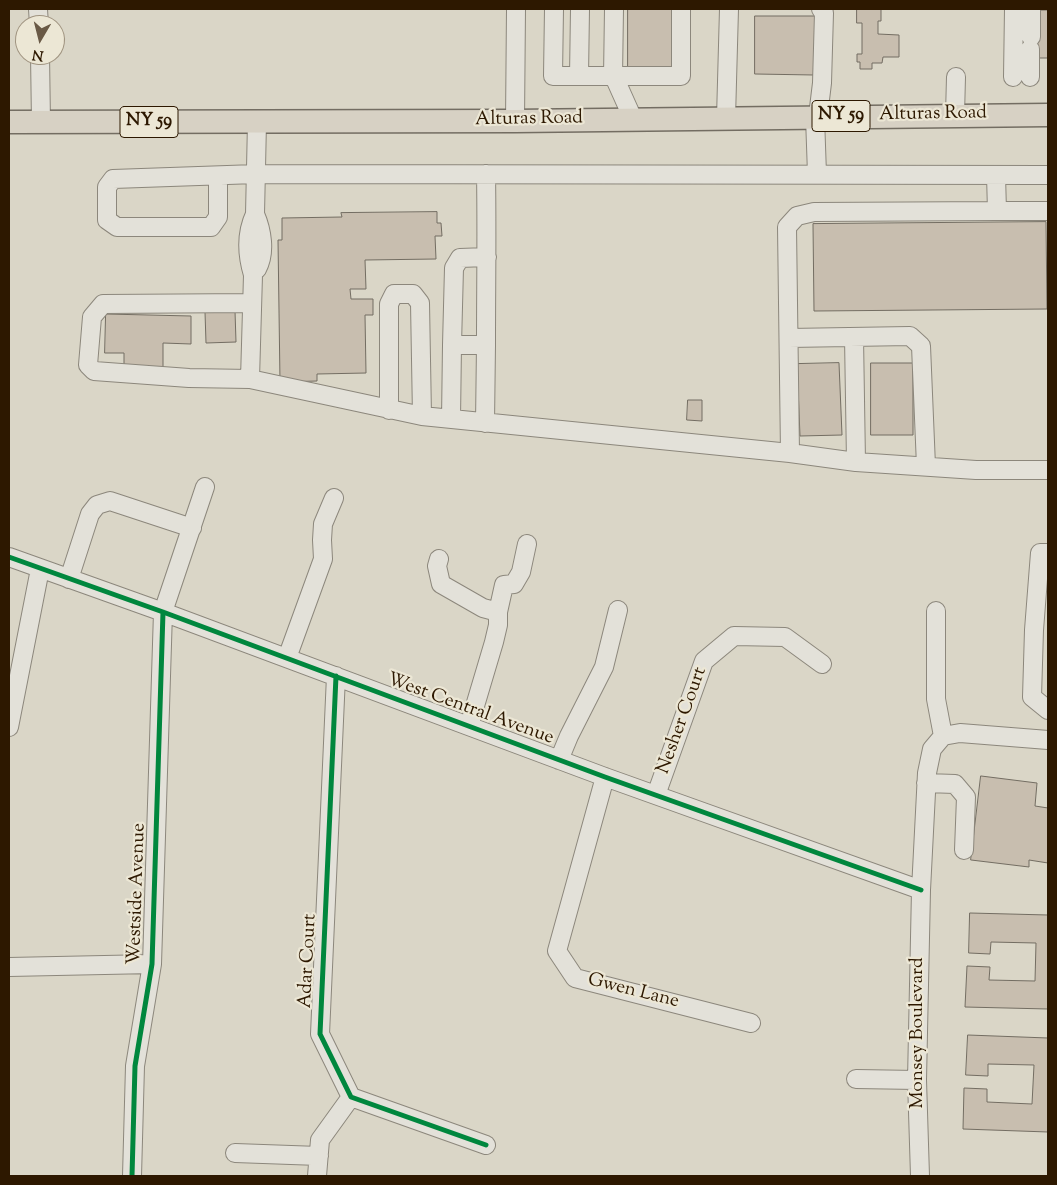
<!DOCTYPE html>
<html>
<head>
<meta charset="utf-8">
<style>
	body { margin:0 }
	#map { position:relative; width:1057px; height:1185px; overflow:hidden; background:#dad6c7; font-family:"Sorts Mill Goudy",serif }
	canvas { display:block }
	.frame { position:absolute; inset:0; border:10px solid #2d1800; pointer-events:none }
	.north { position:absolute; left:15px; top:15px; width:50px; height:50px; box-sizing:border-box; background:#ece7d5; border:1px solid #a09480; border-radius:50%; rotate:188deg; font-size:14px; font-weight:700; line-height:20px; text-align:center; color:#2d1800 }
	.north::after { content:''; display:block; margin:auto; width:18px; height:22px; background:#6a5a46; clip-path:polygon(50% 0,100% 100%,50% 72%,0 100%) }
</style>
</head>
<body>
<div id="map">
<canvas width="1057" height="1185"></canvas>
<div class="frame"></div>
<div class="north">N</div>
</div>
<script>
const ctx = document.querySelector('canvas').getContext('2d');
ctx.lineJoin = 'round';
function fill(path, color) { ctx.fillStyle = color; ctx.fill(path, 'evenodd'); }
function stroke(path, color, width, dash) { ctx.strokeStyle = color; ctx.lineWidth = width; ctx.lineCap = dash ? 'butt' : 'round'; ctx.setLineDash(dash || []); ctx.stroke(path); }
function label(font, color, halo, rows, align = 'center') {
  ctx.font = font + ' "Sorts Mill Goudy",serif'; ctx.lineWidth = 4.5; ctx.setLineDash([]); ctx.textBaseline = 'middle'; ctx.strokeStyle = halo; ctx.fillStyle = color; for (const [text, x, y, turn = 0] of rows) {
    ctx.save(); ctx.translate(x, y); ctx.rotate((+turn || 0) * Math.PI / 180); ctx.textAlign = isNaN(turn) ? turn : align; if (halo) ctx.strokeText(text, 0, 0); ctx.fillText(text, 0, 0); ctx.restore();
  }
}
const building = new Path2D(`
	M 628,9 L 673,9 L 673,70 L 628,70 Z
	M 857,9 L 881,9 L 881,21 L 878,21 L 878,34 L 899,35 L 899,57 L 883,57 L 882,63 L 872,63 L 872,69 L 860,69 L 860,62 L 857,62 L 857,54 L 862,54 L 862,23 L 857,23 Z
	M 1039,10 L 1048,10 L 1048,58 L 1039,58 L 1039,49 L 1018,49 L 1018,37 Z
	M 755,16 L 815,16 L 814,75 L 755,74 Z
	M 437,212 L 437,223 L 441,223 L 442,236 L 435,236 L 436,259 L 365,260 L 366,289 L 350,289 L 351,299 L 373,299 L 373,315 L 365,315 L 366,373 L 317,374 L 317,381 L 280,382 L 278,240 L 282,240 L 282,218 L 342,217 L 341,213 Z
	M 1046,222 L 1047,309 L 814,311 L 813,224 Z
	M 235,311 L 236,342 L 206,343 L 205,312 Z
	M 106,314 L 191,316 L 191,344 L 163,343 L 163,368 L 124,367 L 124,353 L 105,353 Z
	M 839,363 L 842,435 L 800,436 L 797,364 Z
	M 871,363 L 913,363 L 913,435 L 871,435 Z
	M 688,400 L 702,400 L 702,421 L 687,420 Z
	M 981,776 L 1037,783 L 1035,806 L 1048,808 L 1048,863 L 1029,860 L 1029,867 L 971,860 Z
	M 970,913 L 1048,915 L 1048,1009 L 965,1007 L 967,966 L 990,967 L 989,980 L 1035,981 L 1036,943 L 991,942 L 990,954 L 969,953 Z
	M 968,1035 L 1048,1038 L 1048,1132 L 963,1129 L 964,1088 L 987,1089 L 987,1102 L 1032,1104 L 1034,1065 L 988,1064 L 988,1076 L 966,1075 Z`);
const minor = new Path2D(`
	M 38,9 L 39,25
	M 554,9 L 553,76 L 681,76 L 681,9
	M 614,9 L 613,77 L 616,81 L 633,119
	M 1031,9 L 1031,37
	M 1030,49 L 1030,77
	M 40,55 L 41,122
	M 579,76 L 580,9
	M 1013,77 L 1014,9
	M 955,115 L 956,77
	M 818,116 L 822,83 L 824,13 L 821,9
	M 815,117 L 817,174
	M 726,118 L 729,9
	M 515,121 L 516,9
	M 257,122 L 255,214 C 262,230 266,253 257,269
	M 486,174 C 487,231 486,288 486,345 L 452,345 L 454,268 L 460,258 L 487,257
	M 996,175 L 997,211 L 1048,211
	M 218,176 L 218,217 L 211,227 L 117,227 L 107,220 L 107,187 L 113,179 L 256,174 L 1048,175
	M 252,303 L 103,304 L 92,317 L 88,365 L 94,371 L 189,378 L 250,379 L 422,416 L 790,453 L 856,462 L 976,470 L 1048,470
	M 854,337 L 856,462
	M 789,338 L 910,336 L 921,346 L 926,466
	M 250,379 L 253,275 C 247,255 246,233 255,214
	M 389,410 L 389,304 L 394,294 L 413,294 L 420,303 L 422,416
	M 451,419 L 452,345
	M 485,423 L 486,345
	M 790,453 L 787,227 L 797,216 L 814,212 L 997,211
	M 1048,553 L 1040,553 L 1034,630 L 1032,697 L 1048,710
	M 9,557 L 163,612 L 605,777 L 921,890
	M 439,559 L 437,566 L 441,584 L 483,608 L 498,612 L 498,625 L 494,642 L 469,726
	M 69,579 L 90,514 L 97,505 L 110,501 L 192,528
	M 936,611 L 936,699 L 943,736
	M 498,612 L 504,585 L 514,584 L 521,572 L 527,544
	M 287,658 L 323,559 L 322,540 L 323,524 L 334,498
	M 336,676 L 320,1034 L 351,1097 L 486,1145
	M 9,727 L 40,569
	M 559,760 L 569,736 L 604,667 L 618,610
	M 605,777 L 557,951 L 575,978 L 751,1023
	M 926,783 L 955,784 L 966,797 L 964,850
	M 656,795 L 704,661 L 734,636 L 785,637 L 822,664
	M 9,967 L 152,964
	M 856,1079 L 917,1080
	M 235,1153 L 319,1156
	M 132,1176 L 135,1066 L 152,964 L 163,612 L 205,487
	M 317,1176 L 320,1140 L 351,1097
	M 920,1176 L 917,1080 L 921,890 L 927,773 L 932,749 L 943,736 L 960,733 L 1048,740`);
const major = new Path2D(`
	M 9,122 L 515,121 L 1048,115`);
const cycleway = new Path2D(`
	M 9,557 L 163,612 L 605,777 L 921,890
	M 336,676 L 320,1034 L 351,1097 L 486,1145
	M 132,1176 L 135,1066 L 152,964 L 163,612`);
const shields = [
	[841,116,58],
	[149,122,58]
];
const shieldNames = [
	["NY 59",841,116],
	["NY 59",149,122]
];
const streetNames = [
	["Alturas Road",933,115,-1],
	["Alturas Road",529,120,-1],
	["West Central Avenue",470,710,20],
	["Nesher Court",683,721,-70],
	["Westside Avenue",138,894,-88],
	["Adar Court",309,961,-87],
	["Gwen Lane",633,992,14],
	["Monsey Boulevard",919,1033,-90]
];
fill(building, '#c8beaf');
stroke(building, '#736d62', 1);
stroke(minor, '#8c877c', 20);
stroke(major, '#736d62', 25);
stroke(minor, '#e3e1d9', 18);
stroke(major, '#d7d1c4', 22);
stroke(cycleway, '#00873e', 5);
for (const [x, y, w] of shields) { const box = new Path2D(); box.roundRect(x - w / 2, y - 15.5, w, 31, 4); ctx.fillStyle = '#ece7d5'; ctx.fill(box); stroke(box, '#2d1800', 1); }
label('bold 18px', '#2d1800', null, shieldNames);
label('19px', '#2d1800', '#ece7d5', streetNames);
</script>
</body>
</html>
